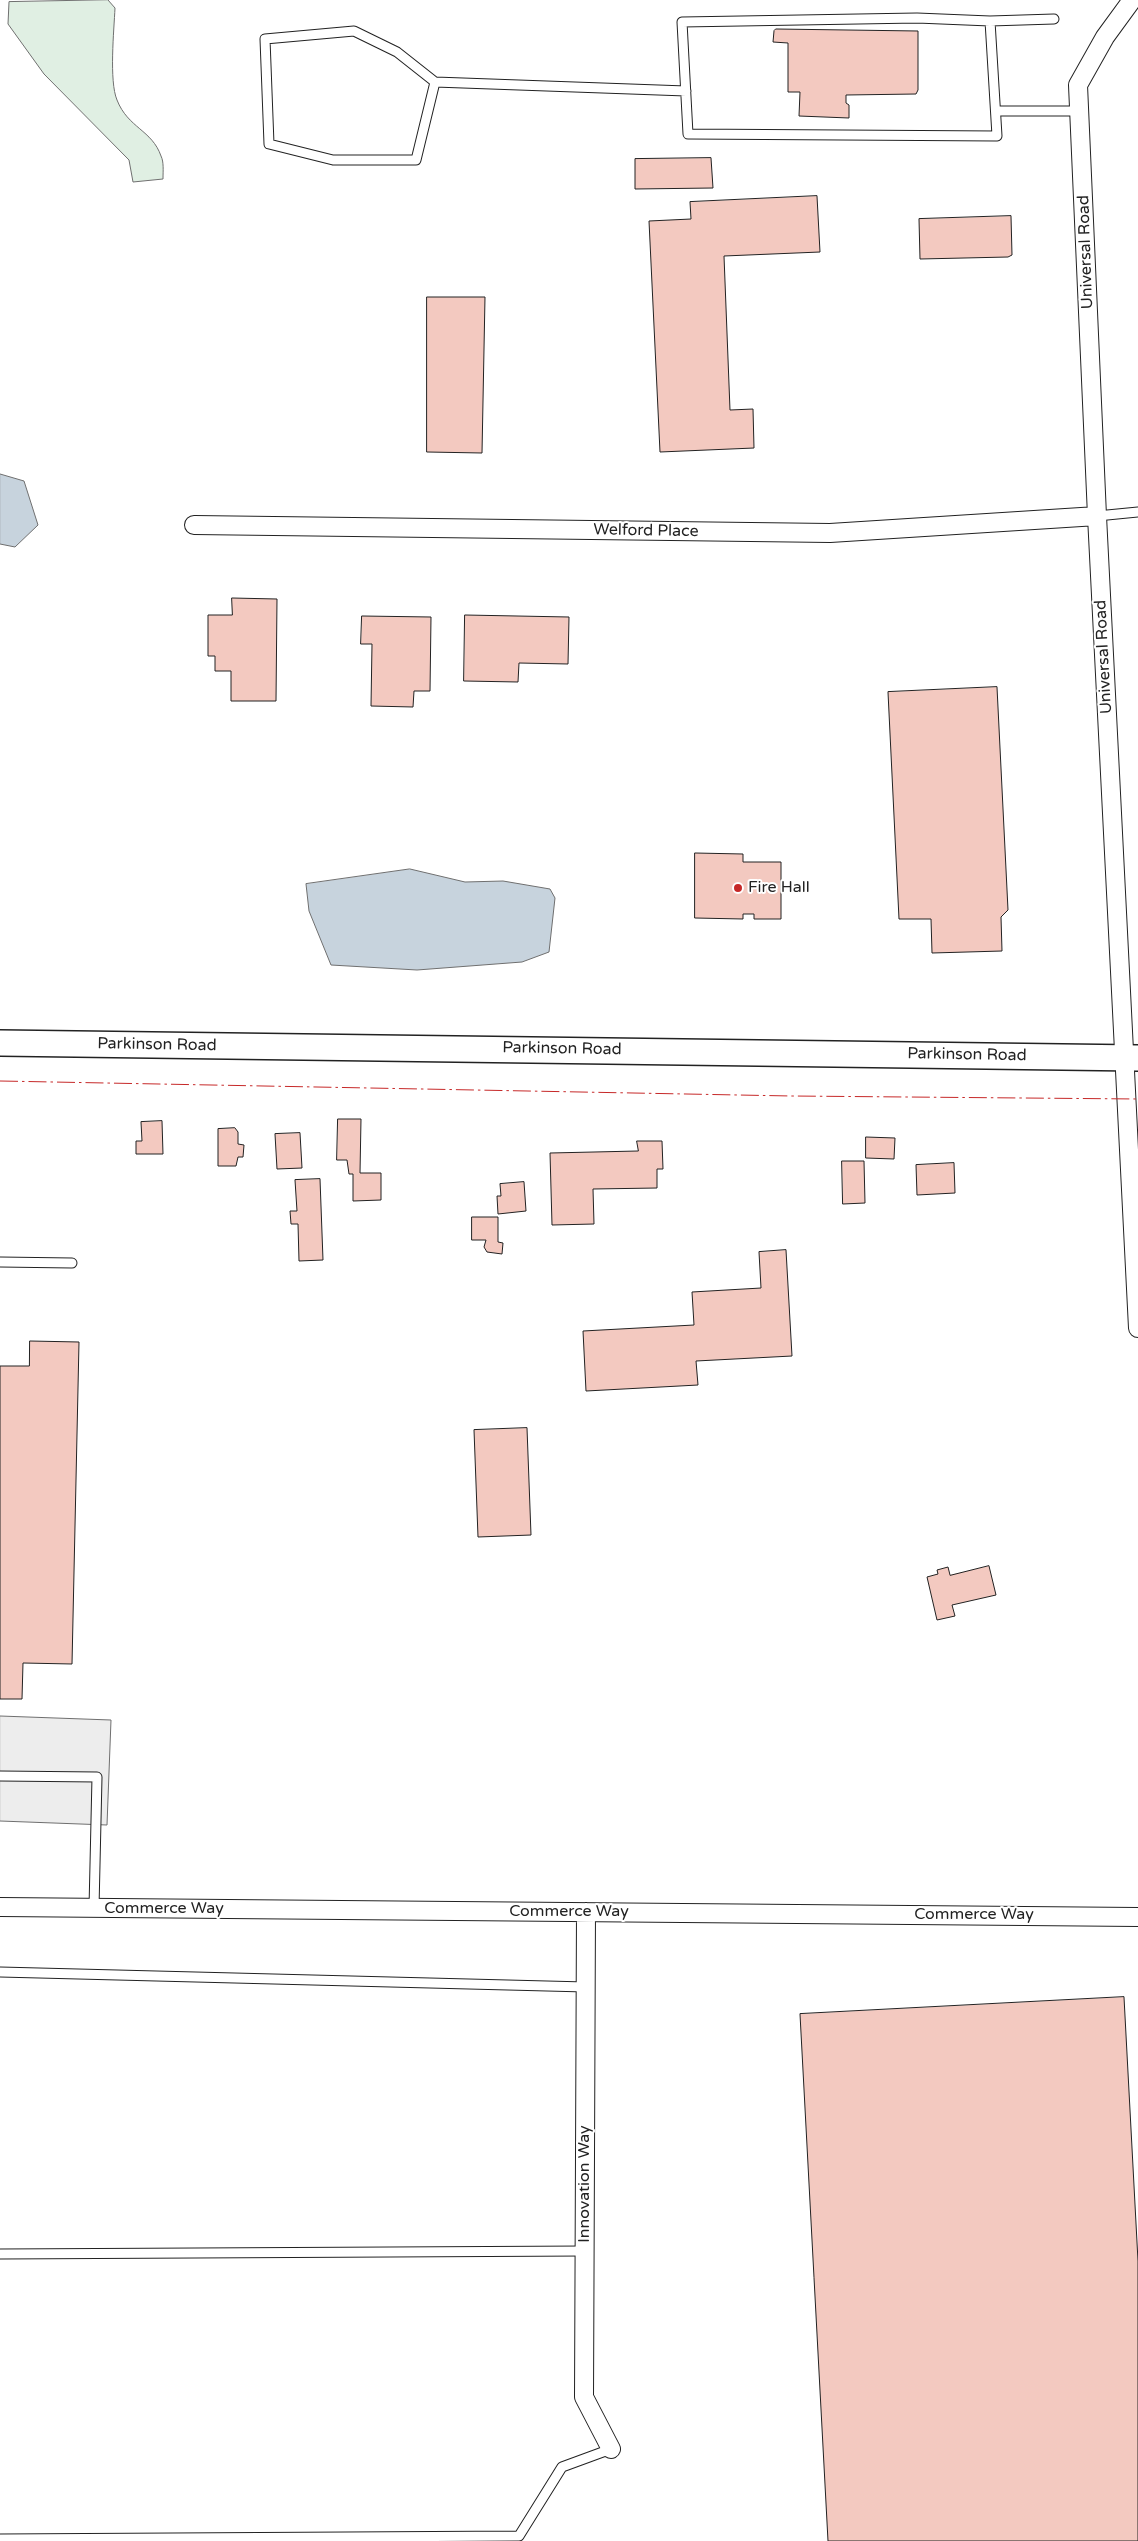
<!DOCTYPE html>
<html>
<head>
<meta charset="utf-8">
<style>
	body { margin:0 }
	canvas { display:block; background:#fff }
</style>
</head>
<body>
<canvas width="1138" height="2541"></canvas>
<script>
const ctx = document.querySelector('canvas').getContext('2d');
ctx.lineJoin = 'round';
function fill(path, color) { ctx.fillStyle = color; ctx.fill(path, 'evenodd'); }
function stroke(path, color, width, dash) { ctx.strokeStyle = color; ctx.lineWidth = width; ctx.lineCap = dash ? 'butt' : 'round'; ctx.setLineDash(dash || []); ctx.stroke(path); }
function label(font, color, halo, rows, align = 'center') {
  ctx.font = font + ' "Varela Round",sans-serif'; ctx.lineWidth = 4; ctx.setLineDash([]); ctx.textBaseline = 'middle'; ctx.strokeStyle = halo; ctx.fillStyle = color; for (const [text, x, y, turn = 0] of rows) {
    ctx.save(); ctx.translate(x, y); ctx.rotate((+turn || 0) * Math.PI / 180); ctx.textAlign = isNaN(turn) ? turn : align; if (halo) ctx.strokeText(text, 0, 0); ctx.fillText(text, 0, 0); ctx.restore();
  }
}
const green = new Path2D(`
	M 108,0 L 115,8 C 114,30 109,81 117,100 C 128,128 152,130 161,156 C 164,162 163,171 163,179 L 133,182 L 129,160 L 44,74 L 8,24 L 9,2 Z`);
const parking = new Path2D(`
	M 0,1716 L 111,1720 L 107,1825 L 0,1821 Z`);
const water = new Path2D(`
	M 0,474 L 24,481 L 38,525 L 15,547 L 0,544 Z
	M 410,869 L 465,882 L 503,881 L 550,889 L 555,898 L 549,952 L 522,962 L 417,970 L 331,965 L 309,911 L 306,884 Z`);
const building = new Path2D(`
	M 776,29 L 918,31 L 918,90 L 916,94 L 846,95 L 846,103 L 849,105 L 849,118 L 799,116 L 800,92 L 788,92 L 788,43 L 773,42 L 774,31 Z
	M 711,158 L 713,188 L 635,189 L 635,159 Z
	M 817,196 L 820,252 L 724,256 L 730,410 L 753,409 L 754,448 L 660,452 L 649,221 L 691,219 L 690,202 Z
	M 1011,216 L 1012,255 L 1008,257 L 920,259 L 919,219 Z
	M 427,297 L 485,297 L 482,453 L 427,452 Z
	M 232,598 L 277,599 L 276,701 L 231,701 L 231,671 L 215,671 L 215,656 L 208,656 L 208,615 L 232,615 Z
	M 465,615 L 569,617 L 568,664 L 519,663 L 518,682 L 464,681 Z
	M 362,616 L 431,617 L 430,691 L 414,691 L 413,707 L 371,706 L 372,644 L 361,644 Z
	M 997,687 L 1008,910 L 1001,917 L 1002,951 L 932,953 L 931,919 L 899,919 L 888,692 Z
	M 695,853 L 743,854 L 743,862 L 781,862 L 781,919 L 754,919 L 754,914 L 743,914 L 743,919 L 695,918 Z
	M 338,1119 L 361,1119 L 360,1173 L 381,1173 L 381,1200 L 353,1201 L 353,1174 L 349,1174 L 347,1160 L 337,1160 Z
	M 162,1121 L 163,1154 L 136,1154 L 136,1141 L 142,1141 L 141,1122 Z
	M 235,1128 L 238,1132 L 238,1144 L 244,1145 L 243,1157 L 238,1157 L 236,1166 L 218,1166 L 218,1129 Z
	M 300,1133 L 302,1168 L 277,1169 L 275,1134 Z
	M 866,1137 L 895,1138 L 894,1159 L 866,1158 Z
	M 637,1141 L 662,1141 L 663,1169 L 657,1169 L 657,1188 L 593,1189 L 594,1224 L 552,1225 L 550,1153 L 638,1151 Z
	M 842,1161 L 864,1161 L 865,1203 L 843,1204 Z
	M 954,1163 L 955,1193 L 917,1195 L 916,1165 Z
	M 320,1179 L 323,1260 L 299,1261 L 298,1224 L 291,1224 L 290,1211 L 297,1211 L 295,1180 Z
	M 524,1182 L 526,1211 L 498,1214 L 497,1196 L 501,1196 L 500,1184 Z
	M 472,1217 L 498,1217 L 498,1242 L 503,1243 L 502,1254 L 487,1252 L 484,1247 L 486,1240 L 472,1240 Z
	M 786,1250 L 792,1356 L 696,1361 L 698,1385 L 586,1391 L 583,1331 L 694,1325 L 692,1292 L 761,1288 L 759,1252 Z
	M 30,1341 L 79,1342 L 72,1664 L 23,1663 L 22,1699 L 0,1699 L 0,1366 L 29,1366 Z
	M 527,1428 L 531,1535 L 478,1537 L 474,1430 Z
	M 989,1566 L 996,1595 L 952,1605 L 955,1616 L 937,1620 L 927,1577 L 938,1574 L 937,1570 L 948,1567 L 950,1575 Z
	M 1124,1997 L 1138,2261 L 1138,2541 L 828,2541 L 800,2014 Z`);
const service = new Path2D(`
	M 990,21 L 997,136 L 688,134 L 682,22 L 917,18 L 990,21 L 1054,19
	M 435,82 L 416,160 L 333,160 L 269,144 L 265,39 L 354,31 L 397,52 L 435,82 L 686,91
	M 996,111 L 1079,111
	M 1097,516 L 1138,512
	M 0,1262 L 72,1263
	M 0,1776 L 97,1777 L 94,1908
	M 0,1972 L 586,1987
	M 0,2254 L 585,2251
	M 0,2539 L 519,2536 L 562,2467 L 611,2449`);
const minor = new Path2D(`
	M 1132,0 L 1105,37 L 1078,85 L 1097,516 L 1138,1328
	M 194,525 L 830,533 L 1097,516
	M 0,1907 L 1138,1917
	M 586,1912 L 584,2397 L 611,2449`);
const secondary = new Path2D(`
	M 0,1043 L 1138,1058`);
const power = new Path2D(`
	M 0,1081 L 791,1096 L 1138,1099`);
const markers = [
	[738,888,5,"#c62828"]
];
const streetNames = [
	["Universal Road",1086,252,-92],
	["Welford Place",646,531,1],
	["Universal Road",1104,657,-93],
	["Parkinson Road",157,1045,1],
	["Parkinson Road",562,1049,1],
	["Parkinson Road",967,1055,1],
	["Commerce Way",164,1909],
	["Commerce Way",569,1912],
	["Commerce Way",974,1915],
	["Innovation Way",585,2184,-90]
];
const poiNames = [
	["Fire Hall",748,888]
];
fill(green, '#e0efe3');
stroke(green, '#6f6f6f', 1);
fill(parking, '#ededed');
stroke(parking, '#6f6f6f', 1);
fill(water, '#c7d3dd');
stroke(water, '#6f6f6f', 1);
fill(building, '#f3c9c0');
stroke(building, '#222', 1);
stroke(service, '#222', 11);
stroke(minor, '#222', 20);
stroke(secondary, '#222', 28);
stroke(service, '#fff', 9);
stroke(minor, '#fff', 18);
stroke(secondary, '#fff', 25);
stroke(power, '#c62828', 1, [18, 4, 2.5, 4]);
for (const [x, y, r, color] of markers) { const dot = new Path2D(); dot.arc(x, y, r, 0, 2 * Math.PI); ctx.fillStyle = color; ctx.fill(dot); stroke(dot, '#fff', 2); }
label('16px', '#222', '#fff', streetNames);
label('16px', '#222', '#fff', poiNames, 'left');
</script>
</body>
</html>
